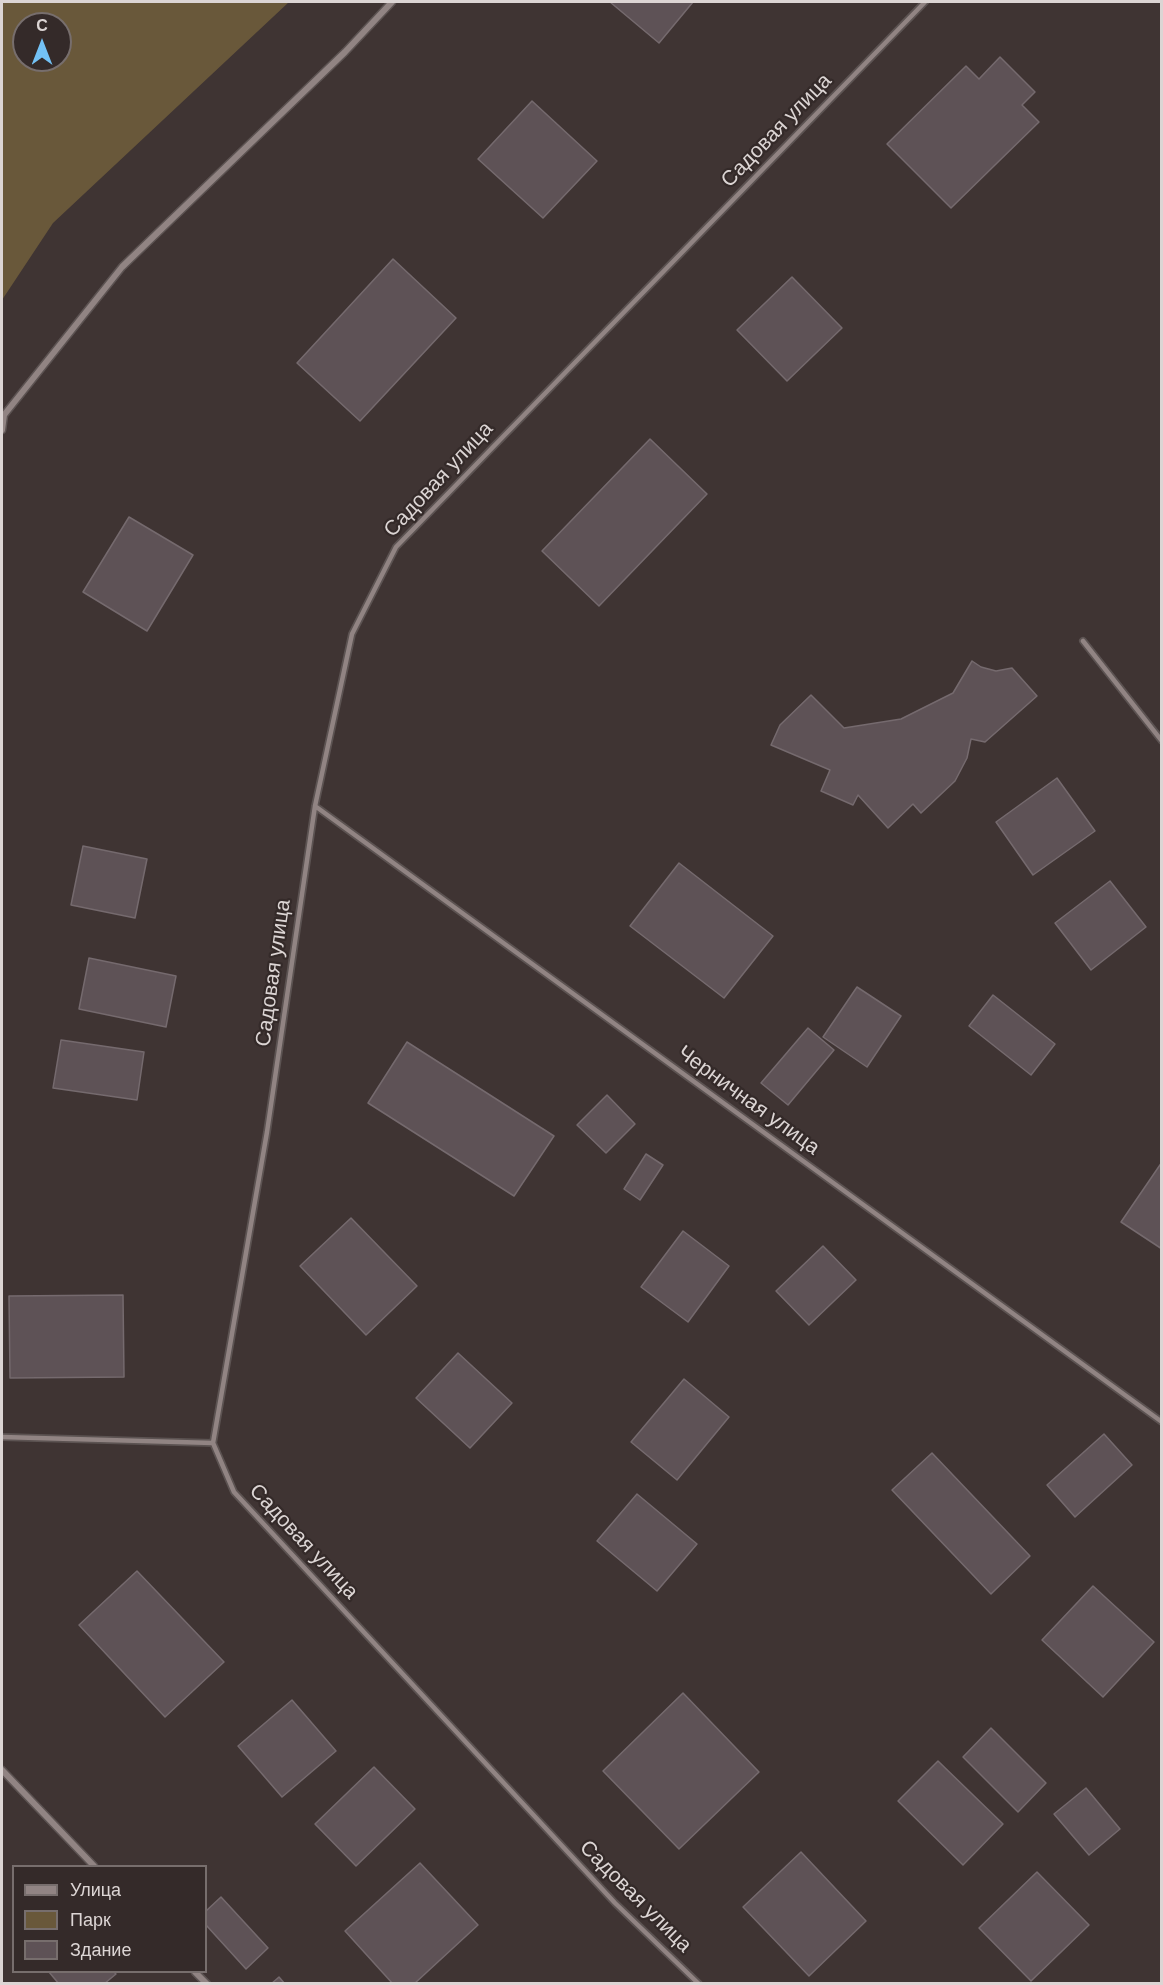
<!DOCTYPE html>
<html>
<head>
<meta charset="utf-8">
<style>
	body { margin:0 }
	#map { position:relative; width:1163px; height:1985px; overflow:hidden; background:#3f3433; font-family:"DM Sans",sans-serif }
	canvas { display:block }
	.frame { position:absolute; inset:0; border:3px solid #dcd5d4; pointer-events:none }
	.legend { position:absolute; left:12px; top:1865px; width:195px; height:108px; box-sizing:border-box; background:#342a29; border:2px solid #776e6d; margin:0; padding:8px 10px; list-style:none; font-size:18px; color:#dcd5d4 }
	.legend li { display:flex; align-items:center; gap:12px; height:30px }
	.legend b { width:30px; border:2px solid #776e6d }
	.north { position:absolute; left:12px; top:12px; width:60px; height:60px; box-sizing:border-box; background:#342a29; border:2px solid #776e6d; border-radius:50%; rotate:0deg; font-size:16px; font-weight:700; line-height:24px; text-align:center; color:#dcd5d4 }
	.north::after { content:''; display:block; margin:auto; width:21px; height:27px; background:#73c1f5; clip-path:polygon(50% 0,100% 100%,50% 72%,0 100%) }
</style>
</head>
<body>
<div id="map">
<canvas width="1163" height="1985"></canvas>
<div class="frame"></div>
<ul class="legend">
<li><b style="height:8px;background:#918483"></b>Улица</li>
<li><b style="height:16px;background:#69583a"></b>Парк</li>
<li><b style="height:16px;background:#5e5256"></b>Здание</li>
</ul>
<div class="north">С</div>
</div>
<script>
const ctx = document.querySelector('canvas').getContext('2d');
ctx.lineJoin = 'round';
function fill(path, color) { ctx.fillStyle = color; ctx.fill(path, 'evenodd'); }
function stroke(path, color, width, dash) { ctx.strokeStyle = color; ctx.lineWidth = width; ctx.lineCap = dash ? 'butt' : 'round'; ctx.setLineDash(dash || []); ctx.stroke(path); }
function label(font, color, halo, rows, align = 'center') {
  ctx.font = font + ' "DM Sans",sans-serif'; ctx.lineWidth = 4.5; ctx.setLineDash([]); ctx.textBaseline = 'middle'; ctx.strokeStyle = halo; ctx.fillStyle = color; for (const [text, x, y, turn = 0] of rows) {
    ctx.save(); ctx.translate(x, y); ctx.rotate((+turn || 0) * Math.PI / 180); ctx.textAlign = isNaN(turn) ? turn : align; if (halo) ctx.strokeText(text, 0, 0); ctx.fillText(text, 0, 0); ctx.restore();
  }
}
const green = new Path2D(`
	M 2,2 L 289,2 L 53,223 L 2,300 ZM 24,24 L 60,24 L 60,60 L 24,60 Z`);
const building = new Path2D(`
	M 610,2 L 693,2 L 659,43 Z
	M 1000,57 L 1035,92 L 1022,105 L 1039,122 L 951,208 L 887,144 L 966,66 L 979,79 Z
	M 532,101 L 597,161 L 543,218 L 478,159 Z
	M 393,259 L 456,318 L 360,421 L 297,363 Z
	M 792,277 L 842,328 L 787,381 L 737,330 Z
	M 650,439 L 707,494 L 599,606 L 542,551 Z
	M 129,517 L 193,555 L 147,631 L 83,592 Z
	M 972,661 L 981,667 L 996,671 L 1012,668 L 1037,696 L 985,742 L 971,739 L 967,758 L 955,781 L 921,813 L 913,804 L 888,828 L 858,795 L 853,805 L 821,791 L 830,770 L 771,745 L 780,725 L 811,695 L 844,728 L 901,719 L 953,693 Z
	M 1057,778 L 1095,831 L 1033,875 L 996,822 Z
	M 83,846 L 147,859 L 135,918 L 71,905 Z
	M 679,863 L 773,936 L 724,998 L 630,926 Z
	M 1110,881 L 1146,927 L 1091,970 L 1055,923 Z
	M 89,958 L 176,976 L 166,1027 L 79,1009 Z
	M 857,987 L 901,1016 L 867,1067 L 823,1037 Z
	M 993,995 L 1055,1044 L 1031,1075 L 969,1026 Z
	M 808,1028 L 834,1050 L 788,1105 L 761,1083 Z
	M 61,1040 L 144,1052 L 137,1100 L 53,1088 Z
	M 407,1042 L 554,1136 L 514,1196 L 368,1103 Z
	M 607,1095 L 635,1124 L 606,1153 L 577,1125 Z
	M 646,1154 L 663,1165 L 640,1200 L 624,1189 Z
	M 1162,1162 L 1162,1249 L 1121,1222 Z
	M 351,1218 L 417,1286 L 366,1335 L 300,1266 Z
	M 683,1231 L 729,1266 L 688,1322 L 641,1287 Z
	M 823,1246 L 856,1280 L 809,1325 L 776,1291 Z
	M 123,1295 L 124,1377 L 10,1378 L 9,1296 Z
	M 458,1353 L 512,1403 L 470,1448 L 416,1398 Z
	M 684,1379 L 729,1417 L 677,1480 L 631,1442 Z
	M 1104,1434 L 1132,1465 L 1075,1517 L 1047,1485 Z
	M 932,1453 L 1030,1556 L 991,1594 L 892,1490 Z
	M 637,1494 L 697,1544 L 657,1591 L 597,1541 Z
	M 137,1571 L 224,1662 L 165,1717 L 79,1625 Z
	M 1093,1586 L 1154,1642 L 1103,1697 L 1042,1640 Z
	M 683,1693 L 759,1772 L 679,1849 L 603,1771 Z
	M 292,1700 L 336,1751 L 282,1797 L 238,1746 Z
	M 991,1728 L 1046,1783 L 1018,1812 L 963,1757 Z
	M 938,1761 L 1003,1824 L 963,1865 L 898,1801 Z
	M 374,1767 L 415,1809 L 356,1866 L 315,1824 Z
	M 1086,1788 L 1120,1829 L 1089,1855 L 1054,1814 Z
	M 801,1852 L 866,1921 L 809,1976 L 743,1907 Z
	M 420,1863 L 478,1925 L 414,1984 L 393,1984 L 345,1931 Z
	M 1037,1872 L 1089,1925 L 1031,1981 L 979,1928 Z
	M 221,1897 L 268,1948 L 246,1969 L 206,1925 L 206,1911 Z
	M 49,1972 L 114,1972 L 116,1974 L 104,1984 L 59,1984 Z
	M 279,1977 L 285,1984 L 271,1984 Z`);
const service = new Path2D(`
	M 1083,641 L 1162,741
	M 315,806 L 1162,1422
	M 2,1437 L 213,1443
	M 699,1984 L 615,1903 L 234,1492 L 213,1443 L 267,1132 L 315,806 L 352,634 L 396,547 L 925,2`);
const minor = new Path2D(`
	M 2,430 L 4,415 L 122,267 L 345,52 L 392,2
	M 2,1770 L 94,1866
	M 195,1972 L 207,1984`);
const streetNames = [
	["Садовая улица",777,131,-46],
	["Садовая улица",439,480,-47],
	["Садовая улица",274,973,-82],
	["Черничная улица",748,1101,36],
	["Садовая улица",303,1542,47],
	["Садовая улица",635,1897,45]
];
fill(green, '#69583a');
fill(building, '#5e5256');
stroke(building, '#756a6e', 1.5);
stroke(service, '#5c5352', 8);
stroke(minor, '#5c5352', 9);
stroke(service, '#918483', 4.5);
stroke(minor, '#918483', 6);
label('21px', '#dcd5d4', '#342a29', streetNames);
</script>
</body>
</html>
